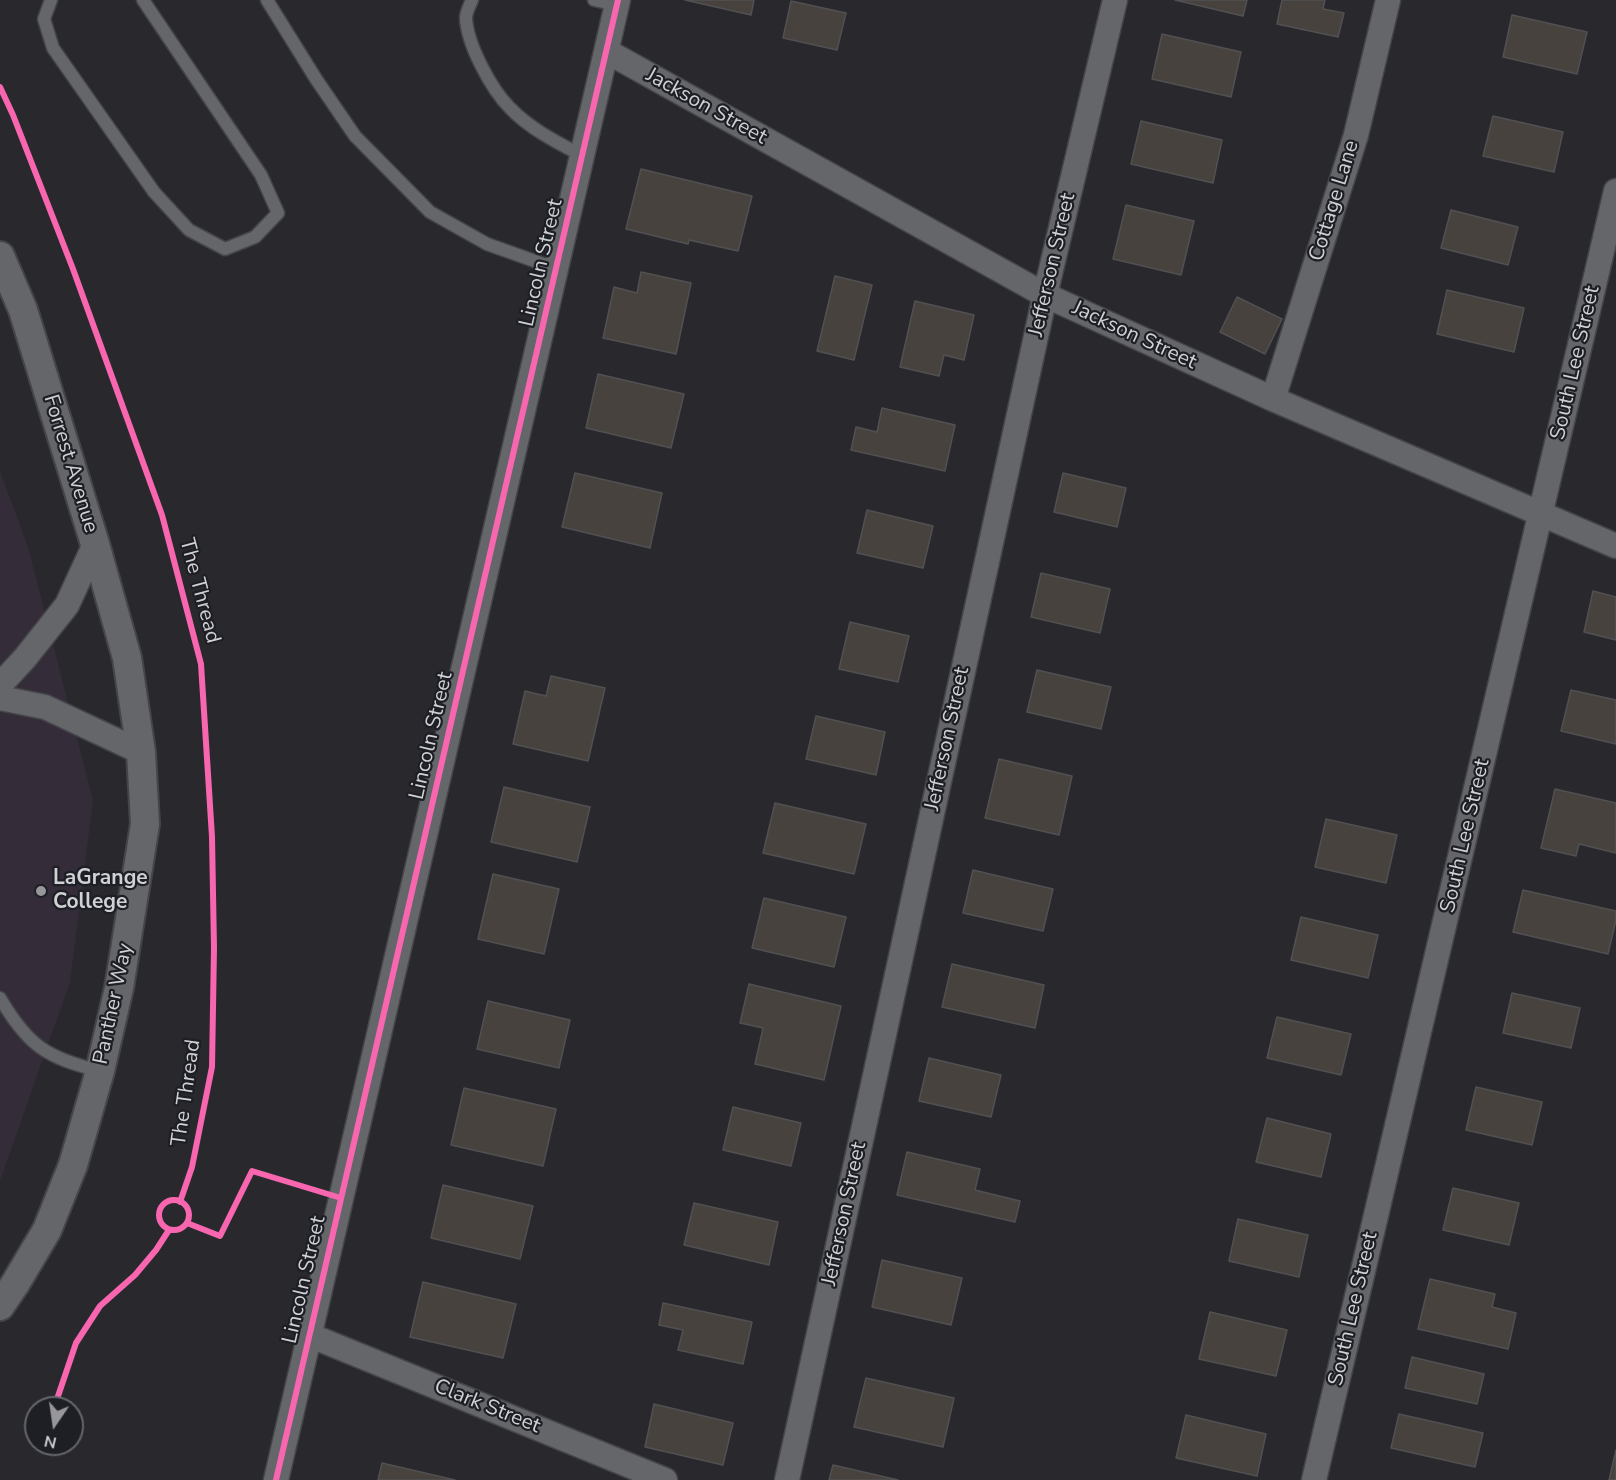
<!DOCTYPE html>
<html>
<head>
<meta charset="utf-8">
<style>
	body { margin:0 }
	#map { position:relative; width:1616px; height:1480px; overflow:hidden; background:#29292d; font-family:"Nunito Sans",sans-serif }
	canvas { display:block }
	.north { position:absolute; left:24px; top:1396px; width:60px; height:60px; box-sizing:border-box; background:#1d1f25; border:2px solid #65666c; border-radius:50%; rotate:193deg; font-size:16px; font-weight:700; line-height:24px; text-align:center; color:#d0d1d6 }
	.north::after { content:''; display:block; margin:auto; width:21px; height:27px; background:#96969b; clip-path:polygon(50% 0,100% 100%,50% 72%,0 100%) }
</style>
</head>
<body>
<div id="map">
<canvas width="1616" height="1480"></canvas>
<div class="north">N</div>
</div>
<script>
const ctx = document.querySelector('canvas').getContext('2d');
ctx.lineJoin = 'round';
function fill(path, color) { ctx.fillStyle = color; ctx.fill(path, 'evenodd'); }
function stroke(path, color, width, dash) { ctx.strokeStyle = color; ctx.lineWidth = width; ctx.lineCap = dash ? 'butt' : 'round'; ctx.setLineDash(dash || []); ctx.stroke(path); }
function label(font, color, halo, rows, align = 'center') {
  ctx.font = font + ' "Nunito Sans",sans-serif'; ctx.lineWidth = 4.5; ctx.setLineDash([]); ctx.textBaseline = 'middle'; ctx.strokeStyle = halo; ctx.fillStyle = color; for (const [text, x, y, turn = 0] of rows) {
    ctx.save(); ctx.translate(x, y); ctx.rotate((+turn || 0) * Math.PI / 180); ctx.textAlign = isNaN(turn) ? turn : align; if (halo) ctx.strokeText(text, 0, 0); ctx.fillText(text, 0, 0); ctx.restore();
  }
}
const education = new Path2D(`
	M 0,471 L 28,547 L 93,800 L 70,982 L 0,1181 Z`);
const building = new Path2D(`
	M 685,0 L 754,0 L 751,15 Z
	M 1175,0 L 1247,0 L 1243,16 Z
	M 1282,0 L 1325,0 L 1323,9 L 1344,13 L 1338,37 L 1277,24 Z
	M 791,1 L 846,13 L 837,50 L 783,38 Z
	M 1512,15 L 1587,32 L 1577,74 L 1503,57 Z
	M 1162,34 L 1241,52 L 1231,97 L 1152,79 Z
	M 1493,116 L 1563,132 L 1554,172 L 1483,156 Z
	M 1141,121 L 1222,140 L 1213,183 L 1131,164 Z
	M 641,169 L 752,196 L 738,251 L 689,240 L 688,244 L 626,229 Z
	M 1126,205 L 1194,221 L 1181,275 L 1113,259 Z
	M 1451,210 L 1518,227 L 1508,265 L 1441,248 Z
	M 641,272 L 691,283 L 676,354 L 603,338 L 614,287 L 637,293 Z
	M 835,276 L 872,285 L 854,360 L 817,351 Z
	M 1447,290 L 1524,308 L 1514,352 L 1437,334 Z
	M 1237,297 L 1282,319 L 1265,354 L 1220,332 Z
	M 915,301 L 974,315 L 964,360 L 944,355 L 939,376 L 900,367 Z
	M 598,374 L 684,394 L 671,448 L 586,428 Z
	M 882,408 L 955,425 L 945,471 L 851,450 L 856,427 L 877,432 Z
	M 575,473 L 662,493 L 650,548 L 562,527 Z
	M 1063,473 L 1126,488 L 1117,527 L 1054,512 Z
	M 867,510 L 933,526 L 923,568 L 857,553 Z
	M 1041,573 L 1110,589 L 1100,633 L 1031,617 Z
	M 1593,591 L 1616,597 L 1616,640 L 1584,632 Z
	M 850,622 L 909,636 L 898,682 L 839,669 Z
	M 1037,670 L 1111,687 L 1101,729 L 1027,712 Z
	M 551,676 L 605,688 L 588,761 L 513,744 L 525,691 L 546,696 Z
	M 1571,690 L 1616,700 L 1616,744 L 1561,731 Z
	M 816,716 L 885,732 L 876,775 L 806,759 Z
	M 999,759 L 1072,776 L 1059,835 L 985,818 Z
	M 504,787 L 590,807 L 577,862 L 491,842 Z
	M 1555,789 L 1616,803 L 1616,853 L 1579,844 L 1576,856 L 1541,848 Z
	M 775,803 L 866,824 L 854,874 L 763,853 Z
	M 1326,819 L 1397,835 L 1386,883 L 1315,867 Z
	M 973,870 L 1053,889 L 1043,931 L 963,913 Z
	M 493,874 L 559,889 L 544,954 L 478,939 Z
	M 1523,890 L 1616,911 L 1616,920 L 1608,954 L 1513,932 Z
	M 764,898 L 846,917 L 834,967 L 752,948 Z
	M 1301,917 L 1378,935 L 1368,978 L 1291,960 Z
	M 952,964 L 1044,985 L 1035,1028 L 942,1007 Z
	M 749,984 L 841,1006 L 824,1080 L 755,1064 L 763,1028 L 740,1023 Z
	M 1512,993 L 1580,1008 L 1571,1048 L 1503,1033 Z
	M 488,1001 L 570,1020 L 559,1068 L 477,1049 Z
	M 1277,1017 L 1351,1034 L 1341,1075 L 1267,1058 Z
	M 929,1058 L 1001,1075 L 991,1117 L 919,1101 Z
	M 1476,1087 L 1542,1102 L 1532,1145 L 1466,1130 Z
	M 464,1088 L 556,1109 L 543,1166 L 451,1145 Z
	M 733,1107 L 801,1123 L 791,1166 L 723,1150 Z
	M 1267,1118 L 1331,1134 L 1321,1177 L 1256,1162 Z
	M 907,1152 L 980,1169 L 975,1190 L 1020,1201 L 1015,1222 L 897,1195 Z
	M 443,1185 L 533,1206 L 520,1259 L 431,1238 Z
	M 1453,1188 L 1519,1203 L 1509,1245 L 1443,1230 Z
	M 694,1203 L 778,1222 L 769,1265 L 684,1245 Z
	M 1238,1219 L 1308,1235 L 1299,1277 L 1229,1261 Z
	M 882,1260 L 962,1278 L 951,1325 L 872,1307 Z
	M 1430,1279 L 1495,1294 L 1492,1307 L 1516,1313 L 1508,1349 L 1418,1329 Z
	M 423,1282 L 516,1304 L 503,1358 L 410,1337 Z
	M 663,1303 L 752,1322 L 743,1364 L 678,1350 L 683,1330 L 659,1325 Z
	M 1210,1312 L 1287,1330 L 1276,1376 L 1199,1359 Z
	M 1412,1357 L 1484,1374 L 1477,1404 L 1405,1388 Z
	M 866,1378 L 954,1398 L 943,1447 L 854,1427 Z
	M 654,1404 L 733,1423 L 723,1465 L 645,1447 Z
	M 1399,1414 L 1483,1433 L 1475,1467 L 1391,1448 Z
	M 1186,1415 L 1266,1434 L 1257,1476 L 1176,1458 Z
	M 1616,1450 L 1616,1480 L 1609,1480 Z
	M 382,1463 L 455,1480 L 378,1480 Z
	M 833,1465 L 898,1480 L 829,1480 Z`);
const service = new Path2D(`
	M 51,0 L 44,19 L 53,48 L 154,192 L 189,230 L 225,249 L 255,237 L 278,213 L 261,175 L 143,0
	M 267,0 L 316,79 L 355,136 L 430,212 L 487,244 L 557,269
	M 472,0 C 470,5 466,12 466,18 C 467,44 491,89 510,108 C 530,129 558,143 583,156
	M 594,0 L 617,5
	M 0,998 C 28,1046 47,1058 100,1071`);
const minor = new Path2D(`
	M 608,52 L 1045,295 L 1273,399 L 1616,546
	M 1273,399 L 1356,135 L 1388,0
	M 0,685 L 25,658 L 67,605 L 95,544
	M 0,698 L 45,707 L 141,752
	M 309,1335 L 665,1480
	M 276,1480 L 618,0
	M 787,1480 L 1045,295 L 1115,0
	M 1314,1480 L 1616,191`);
const tertiary = new Path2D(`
	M 0,256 L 23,310 L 95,544 L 127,658 L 141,752 L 145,824 L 119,988 L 100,1071 L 73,1165 L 47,1230 L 15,1284 L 0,1306`);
const cycleway = new Path2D(`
	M 0,87 L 13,115 L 73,269 L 162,515 L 201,664 L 212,837 L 214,948 L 212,1067 L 192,1167 L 180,1202
	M159 1215a15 15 0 1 1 30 0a15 15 0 1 1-30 0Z
	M 187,1223 L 220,1236 L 252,1171 L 341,1198
	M 54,1408 L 76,1343 L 100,1306 L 135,1275 L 156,1250 L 169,1230
	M 276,1480 L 618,0`);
const markers = [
	[41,891,6,"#96969b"]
];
const streetNames = [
	["Jackson Street",706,107,29],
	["Cottage Lane",1335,201,-73],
	["Lincoln Street",542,263,-77],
	["Jefferson Street",1053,265,-77],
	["Jackson Street",1134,336,25],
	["South Lee Street",1576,363,-77],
	["Forrest Avenue",70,464,73],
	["The Thread",199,591,75],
	["Lincoln Street",432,736,-77],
	["Jefferson Street",948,739,-78],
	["South Lee Street",1466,836,-77],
	["Panther Way",114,1004,-78],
	["The Thread",187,1093,-82],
	["Jefferson Street",845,1214,-78],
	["Lincoln Street",305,1280,-77],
	["South Lee Street",1354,1309,-77],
	["Clark Street",487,1407,22]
];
const poiNames = [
	["LaGrange",53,879],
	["College",53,903]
];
fill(education, '#342c39');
fill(building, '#47423d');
stroke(building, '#515153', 1.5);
stroke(service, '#444548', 15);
stroke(minor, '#444548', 27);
stroke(tertiary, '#444548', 32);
stroke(service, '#656669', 12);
stroke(minor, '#656669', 24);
stroke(tertiary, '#656669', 28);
stroke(cycleway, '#f766af', 6);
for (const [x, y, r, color] of markers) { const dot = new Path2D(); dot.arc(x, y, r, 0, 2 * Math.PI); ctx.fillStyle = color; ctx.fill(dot); stroke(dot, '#1d1f25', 2); }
label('21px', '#d0d1d6', '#1d1f25', streetNames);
label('bold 21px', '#d0d1d6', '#1d1f25', poiNames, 'left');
</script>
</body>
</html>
